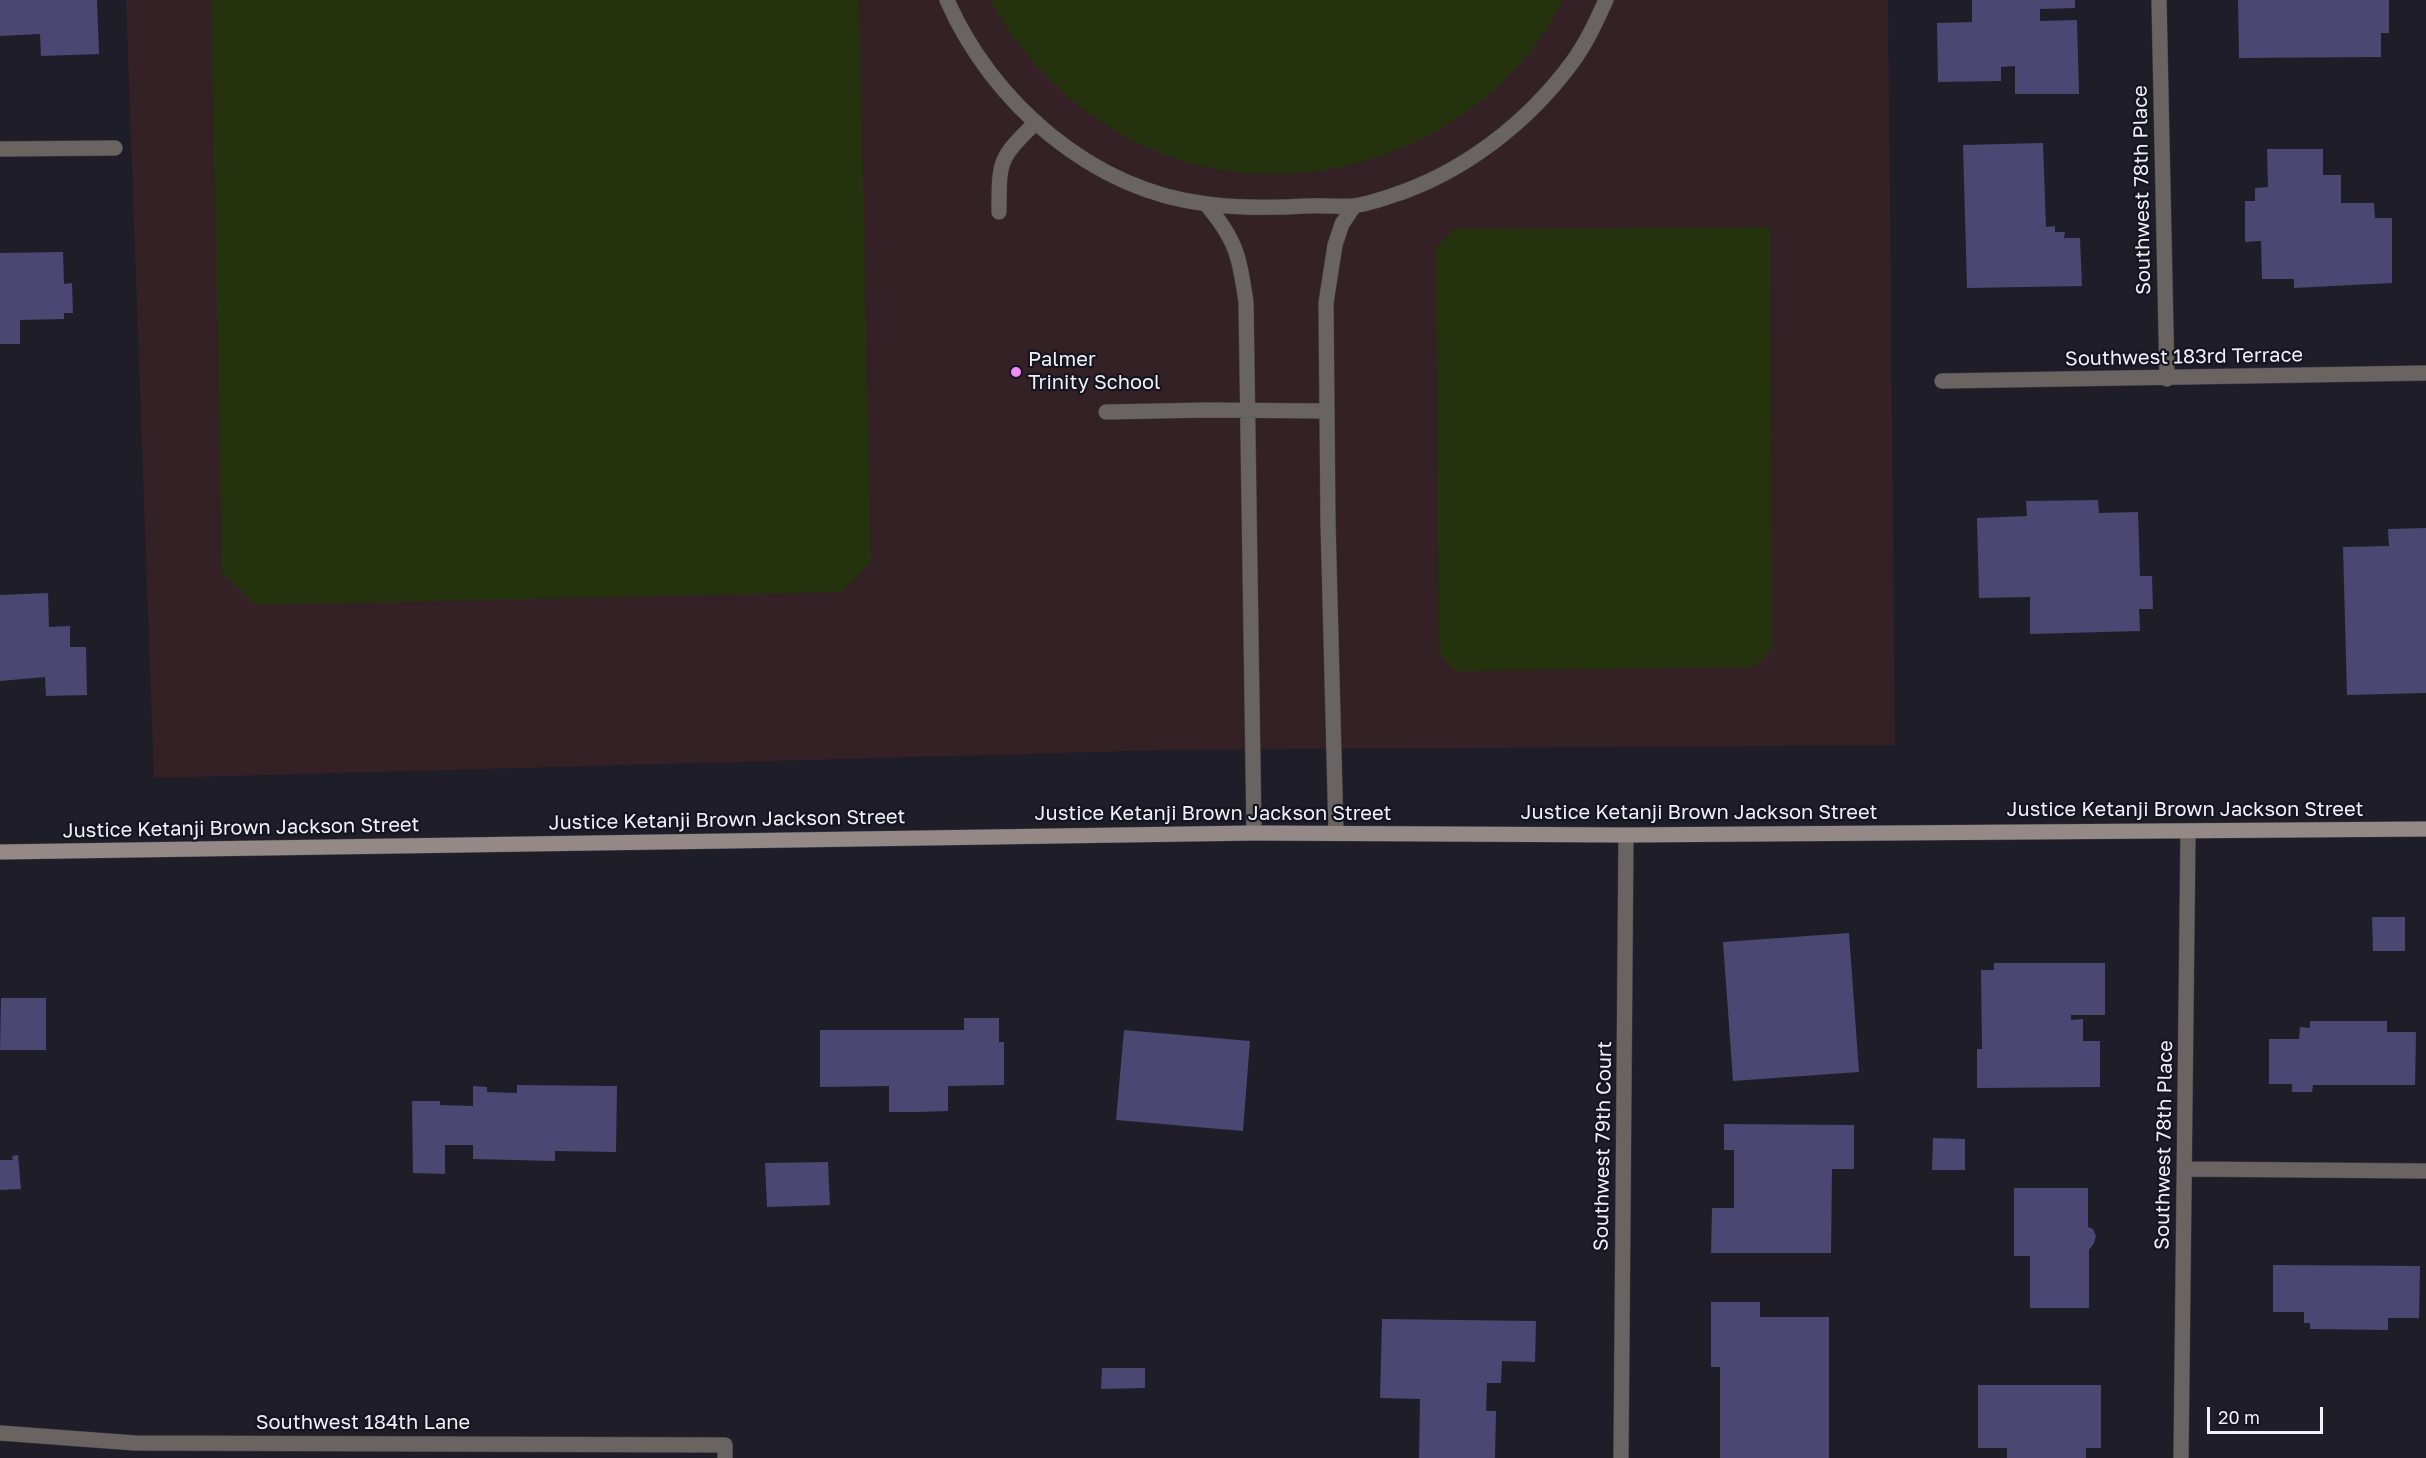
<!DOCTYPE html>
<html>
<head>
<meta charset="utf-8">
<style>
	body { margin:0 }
	#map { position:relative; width:2426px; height:1458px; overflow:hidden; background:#1f1e28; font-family:"Golos Text",sans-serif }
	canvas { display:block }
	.scale { position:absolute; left:2207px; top:1407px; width:116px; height:27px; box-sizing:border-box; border:3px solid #f0f0f7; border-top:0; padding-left:8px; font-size:18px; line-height:21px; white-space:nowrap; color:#f0f0f7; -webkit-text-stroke:4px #16151f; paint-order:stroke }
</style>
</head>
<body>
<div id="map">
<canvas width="2426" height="1458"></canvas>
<div class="scale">20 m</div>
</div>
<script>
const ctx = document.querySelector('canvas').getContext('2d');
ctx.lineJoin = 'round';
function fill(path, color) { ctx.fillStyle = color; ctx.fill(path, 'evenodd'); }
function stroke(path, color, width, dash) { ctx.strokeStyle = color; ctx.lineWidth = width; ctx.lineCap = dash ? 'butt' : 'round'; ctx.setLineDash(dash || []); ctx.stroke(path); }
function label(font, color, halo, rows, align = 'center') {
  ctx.font = font + ' "Golos Text",sans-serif'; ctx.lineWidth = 4.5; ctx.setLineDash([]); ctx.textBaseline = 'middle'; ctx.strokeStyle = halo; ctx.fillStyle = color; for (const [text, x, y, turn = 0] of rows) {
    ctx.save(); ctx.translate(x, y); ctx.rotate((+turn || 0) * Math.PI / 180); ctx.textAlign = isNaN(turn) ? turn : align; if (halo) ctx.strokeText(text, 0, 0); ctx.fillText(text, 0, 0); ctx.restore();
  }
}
const education = new Path2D(`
	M 126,0 L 1888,0 L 1895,745 L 1166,750 L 154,778 Z`);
const green = new Path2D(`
	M 211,0 L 859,0 L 871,562 L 842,592 L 256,605 L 222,573 Z
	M 990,0 L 1563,0 C 1532,62 1480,111 1419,140 C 1255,219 1078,157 990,0 Z
	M 1770,227 L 1772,650 L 1754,667 L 1456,671 L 1439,653 L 1436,248 L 1454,229 Z`);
const building = new Path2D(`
	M 0,0 L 97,0 L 99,54 L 41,56 L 40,34 L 0,36 Z
	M 1972,0 L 2075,0 L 2075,8 L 2040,9 L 2040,21 L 2077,20 L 2079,94 L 2015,94 L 2015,66 L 2001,67 L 2001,81 L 1938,82 L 1937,23 L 1972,22 Z
	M 2238,0 L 2389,0 L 2389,33 L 2381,33 L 2381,57 L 2239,58 Z
	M 2043,143 L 2046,227 L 2055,226 L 2055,232 L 2065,232 L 2064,238 L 2080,238 L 2082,286 L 1967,288 L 1963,145 Z
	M 2267,149 L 2323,149 L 2323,175 L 2341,175 L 2341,203 L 2374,203 L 2375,218 L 2392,218 L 2392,283 L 2294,288 L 2294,279 L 2262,279 L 2261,241 L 2245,242 L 2245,201 L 2255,201 L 2255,188 L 2268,187 Z
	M 63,252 L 64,284 L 72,283 L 73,313 L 64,313 L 64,319 L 20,320 L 20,344 L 0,344 L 0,253 Z
	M 2098,500 L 2099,513 L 2138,512 L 2140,576 L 2152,576 L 2153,609 L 2139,609 L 2140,631 L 2030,634 L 2030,597 L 1979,598 L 1977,518 L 2027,516 L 2026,501 Z
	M 2426,528 L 2426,693 L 2347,695 L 2343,547 L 2389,546 L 2388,529 Z
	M 48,593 L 49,627 L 70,626 L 70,647 L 86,647 L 87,695 L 46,696 L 45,677 L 0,681 L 0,595 Z
	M 2372,917 L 2405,917 L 2405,951 L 2373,951 Z
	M 1849,933 L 1859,1072 L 1733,1081 L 1723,942 Z
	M 1994,963 L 2105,963 L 2105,1015 L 2071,1015 L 2071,1020 L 2083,1019 L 2083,1041 L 2100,1041 L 2100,1087 L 1977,1088 L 1977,1049 L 1982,1049 L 1981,970 L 1994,970 Z
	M 1,998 L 46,998 L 46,1050 L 0,1050 Z
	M 964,1018 L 999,1018 L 999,1042 L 1004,1042 L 1004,1085 L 948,1086 L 948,1111 L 919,1112 L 889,1112 L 889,1086 L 820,1087 L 820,1030 L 964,1030 Z
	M 2310,1021 L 2387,1021 L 2387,1032 L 2416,1032 L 2415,1085 L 2313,1085 L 2312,1092 L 2292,1092 L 2292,1084 L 2269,1084 L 2269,1039 L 2299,1039 L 2300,1027 L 2310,1028 Z
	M 1124,1030 L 1250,1041 L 1243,1131 L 1116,1120 Z
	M 517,1085 L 617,1086 L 616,1152 L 555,1151 L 555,1161 L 473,1159 L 473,1145 L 445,1145 L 445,1174 L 413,1173 L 412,1101 L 440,1101 L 440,1105 L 473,1106 L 473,1086 L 487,1087 L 487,1092 L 517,1093 Z
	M 1724,1124 L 1854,1125 L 1854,1169 L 1832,1169 L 1831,1253 L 1711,1253 L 1712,1208 L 1734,1208 L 1734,1150 L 1724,1150 Z
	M 1933,1138 L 1965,1139 L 1965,1170 L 1932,1170 Z
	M 18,1155 L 21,1189 L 0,1190 L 0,1160 L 13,1160 L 12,1156 Z
	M 828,1162 L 830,1205 L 767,1207 L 765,1163 Z
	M 2014,1188 L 2088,1188 L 2088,1227 L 2093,1229 L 2096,1236 L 2094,1243 L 2089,1250 L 2089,1308 L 2030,1308 L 2030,1256 L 2014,1256 Z
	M 2273,1265 L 2420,1266 L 2419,1318 L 2388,1318 L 2388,1330 L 2310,1329 L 2310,1323 L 2304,1323 L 2304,1312 L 2273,1312 Z
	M 1711,1302 L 1760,1302 L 1760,1317 L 1829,1317 L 1829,1458 L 1720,1458 L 1720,1367 L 1711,1367 Z
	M 1382,1319 L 1536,1321 L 1535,1362 L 1502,1361 L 1501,1383 L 1487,1383 L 1486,1411 L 1496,1411 L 1495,1458 L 1419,1458 L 1420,1399 L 1380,1398 Z
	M 1102,1368 L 1145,1368 L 1145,1388 L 1101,1389 Z
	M 1978,1385 L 2101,1385 L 2101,1448 L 2086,1448 L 2086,1458 L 2007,1458 L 2007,1448 L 1978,1448 Z`);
const lane = new Path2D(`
	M 947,0 C 992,103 1092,190 1207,204 C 1239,208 1274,208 1306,206 C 1322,205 1337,207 1352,206 C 1364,205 1379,200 1391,196 C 1463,173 1527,123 1571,64 C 1586,44 1596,22 1606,0
	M 1206,204 C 1237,241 1239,256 1246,302 L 1254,833
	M 999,212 C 999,159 999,159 1036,122
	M 1106,412 L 1208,410 L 1327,411
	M 1336,833 L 1328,522 L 1326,303 L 1335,245 L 1342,224 L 1354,206`);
const street = new Path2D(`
	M 2159,0 L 2167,379
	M 0,149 L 115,148
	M 1942,381 L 2426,373
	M 2185,1169 L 2426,1171
	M 0,1433 L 135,1443 L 725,1445 L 725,1458
	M 1621,1458 L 1626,835
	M 2181,1458 L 2188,832`);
const secondary = new Path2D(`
	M 0,852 L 1254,833 L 1626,835 L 2426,829`);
const markers = [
	[1016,372,6,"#ee8cf8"]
];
const streetNames = [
	["Southwest 78th Place",2142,190,-91],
	["Southwest 183rd Terrace",2184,357,-1],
	["Justice Ketanji Brown Jackson Street",2185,810],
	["Justice Ketanji Brown Jackson Street",1699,813],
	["Justice Ketanji Brown Jackson Street",1213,814],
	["Justice Ketanji Brown Jackson Street",727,820,-1],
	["Justice Ketanji Brown Jackson Street",241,828,-1],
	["Southwest 78th Place",2164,1145,-89],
	["Southwest 79th Court",1603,1146,-89],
	["Southwest 184th Lane",363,1423]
];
const poiNames = [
	["Palmer",1028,360],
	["Trinity School",1028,383]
];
fill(education, '#342125');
fill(green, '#25320e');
fill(building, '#4b4672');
stroke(lane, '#3c3b45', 16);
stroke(street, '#3c3b45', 16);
stroke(secondary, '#3c3b45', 16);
stroke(lane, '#696361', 15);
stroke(street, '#696361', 15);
stroke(secondary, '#948987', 15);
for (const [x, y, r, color] of markers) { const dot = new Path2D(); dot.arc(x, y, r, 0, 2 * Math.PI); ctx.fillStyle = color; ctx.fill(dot); stroke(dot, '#16151f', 2); }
label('20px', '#f0f0f7', '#16151f', streetNames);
label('20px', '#f0f0f7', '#16151f', poiNames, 'left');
</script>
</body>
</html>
